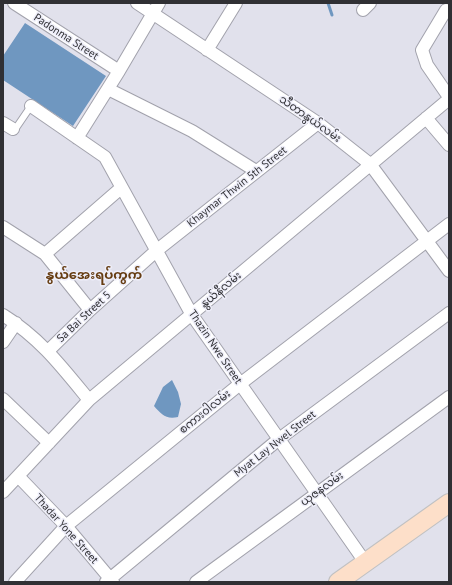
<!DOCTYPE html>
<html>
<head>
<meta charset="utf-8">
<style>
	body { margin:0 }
	#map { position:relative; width:452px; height:585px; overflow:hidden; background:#e1e1ec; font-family:"PT Sans",sans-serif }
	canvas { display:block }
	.frame { position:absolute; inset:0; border:4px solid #303034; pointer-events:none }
</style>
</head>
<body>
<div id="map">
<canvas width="452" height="585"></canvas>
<div class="frame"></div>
</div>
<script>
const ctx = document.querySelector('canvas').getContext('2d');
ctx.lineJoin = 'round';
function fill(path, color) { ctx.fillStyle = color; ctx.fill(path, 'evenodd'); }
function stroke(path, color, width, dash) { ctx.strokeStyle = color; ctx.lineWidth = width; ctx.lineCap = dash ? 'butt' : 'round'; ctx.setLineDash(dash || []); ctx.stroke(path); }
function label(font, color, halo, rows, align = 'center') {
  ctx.font = font + ' "PT Sans","Noto Sans Myanmar",sans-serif'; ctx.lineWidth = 3; ctx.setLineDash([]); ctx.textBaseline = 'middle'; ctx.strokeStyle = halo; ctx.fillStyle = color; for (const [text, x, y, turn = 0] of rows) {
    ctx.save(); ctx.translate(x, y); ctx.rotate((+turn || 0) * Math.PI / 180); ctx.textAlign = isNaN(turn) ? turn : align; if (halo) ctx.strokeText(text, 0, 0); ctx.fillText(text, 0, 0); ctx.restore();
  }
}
const water = new Path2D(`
	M 25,23 L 106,76 L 73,126 L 3,80 L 3,56 Z
	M 172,380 L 178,392 L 181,404 L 178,417 C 166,420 161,414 154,406 L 163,387 Z`);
const stream = new Path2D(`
	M 328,3 L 332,15`);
const lane = new Path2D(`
	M 13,129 L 16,128 L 31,106`);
const street = new Path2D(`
	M 14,3 L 119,71
	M 137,3 L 318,123 L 370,164 L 449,271
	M 363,10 L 370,3
	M 446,10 L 422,50 L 427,65 L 449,97
	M 207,50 L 236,3
	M 108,89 L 192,131 L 256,171
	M 31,106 L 105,157 L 192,315 L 365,562
	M 426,118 L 449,145
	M 3,123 L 13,129
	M 77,138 L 119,71 L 159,3
	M 3,227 L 45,254 L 90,310
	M 45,254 L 121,188
	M 3,315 C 40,338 62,367 89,400
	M 3,342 L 16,323
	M 48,351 L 90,310 L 156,251 L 318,123
	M 3,399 L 49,443
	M 18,476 L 66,526 L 113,582
	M 3,492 L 89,400 L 449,99
	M 15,582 L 66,526 L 240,384 L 449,224
	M 106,582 L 279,439 L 449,313
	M 196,582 L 449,397`);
const primary = new Path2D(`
	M 338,582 L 449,503`);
const streetNames = [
	["Padonma Street",66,37,33],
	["သီတာနွယ်လမ်း",310,119,35],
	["Khaymar Thwin 5th Street",237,187,-38],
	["နွယ်နီလမ်း",221,290,-40],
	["Sa Bai Street 5",84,317,-43],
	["Thazin Nwe Street",215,347,56],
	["စကား၀ါလမ်း",205,412,-39],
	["Myat Lay Nwel Street",275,444,-38],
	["ယုဇနလမ်း",322,489,-36],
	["Thadar Yone Street",66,529,48]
];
const quarterNames = [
	["နွယ်အေးရပ်ကွက်",94,275]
];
fill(water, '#6f97c0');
stroke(stream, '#6f97c0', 3);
stroke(lane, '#a2a2ac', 8);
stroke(street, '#a2a2ac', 14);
stroke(primary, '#c1c1c2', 20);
stroke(lane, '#fff', 6);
stroke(street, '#fff', 12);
stroke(primary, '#fddfc9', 18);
label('11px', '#303034', '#eeeef9', streetNames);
label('bold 13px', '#663d12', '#eeeef9', quarterNames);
</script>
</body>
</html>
